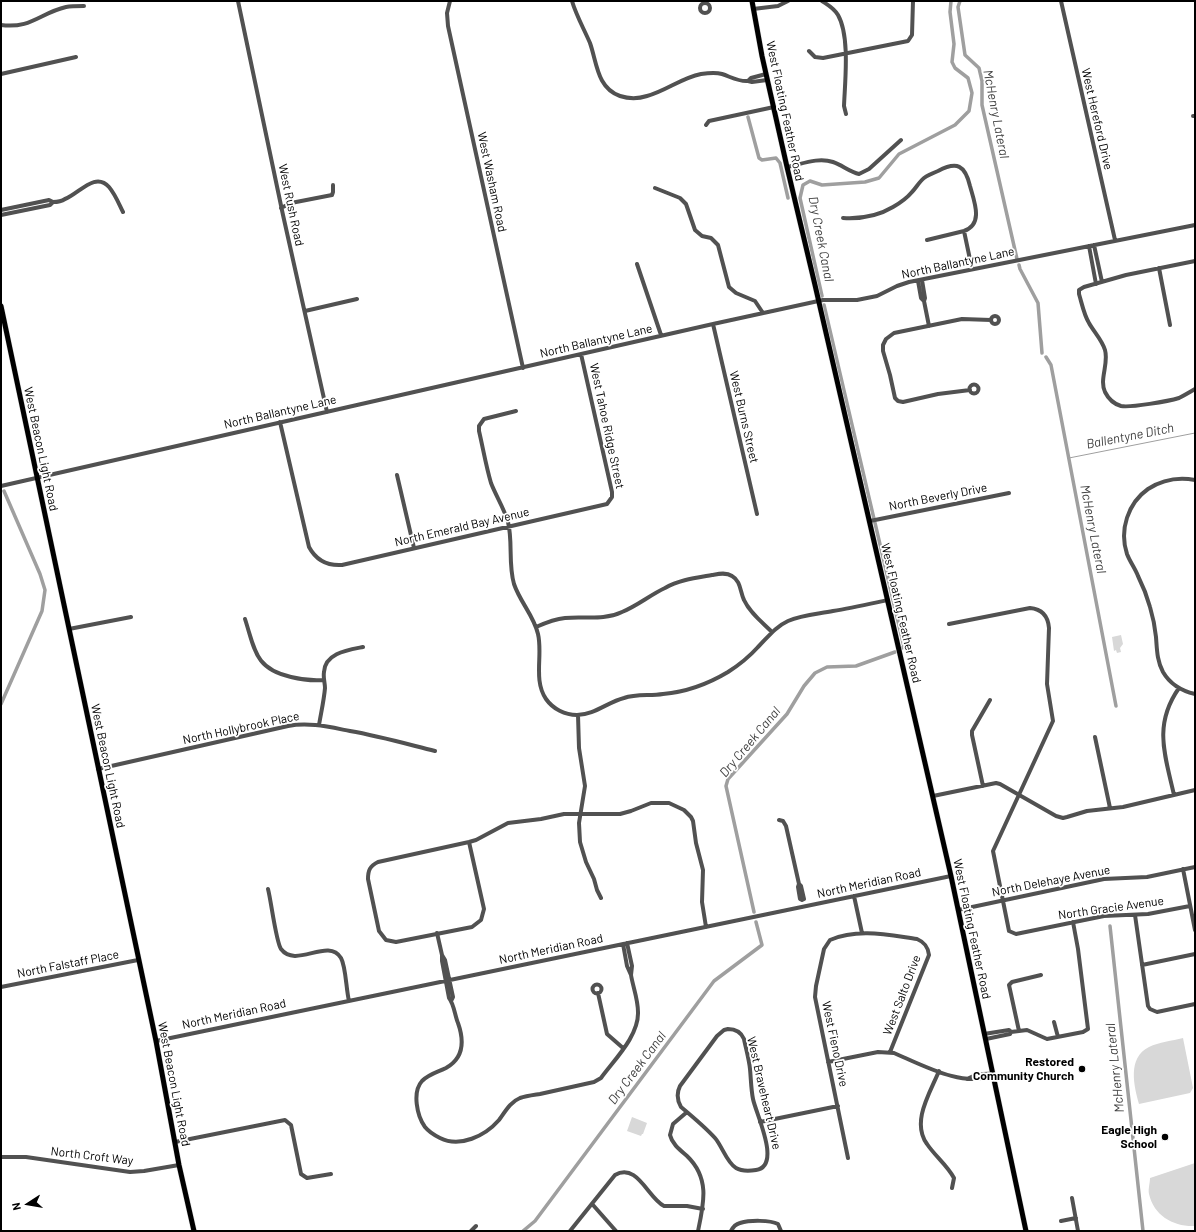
<!DOCTYPE html>
<html>
<head>
<meta charset="utf-8">
<style>
	body { margin:0 }
	#map { position:relative; width:1196px; height:1232px; overflow:hidden; background:#fff; font-family:Barlow,sans-serif }
	canvas { display:block }
	.frame { position:absolute; inset:0; border:2px solid #000; pointer-events:none }
	.north { position:absolute; left:8px; top:1184px; width:40px; height:40px; -webkit-text-stroke:3px #fff; paint-order:stroke; rotate:258deg; font-size:11px; font-weight:700; line-height:16px; text-align:center; color:#000 }
	.north::after { content:''; display:block; margin:auto; width:14px; height:18px; background:#000; clip-path:polygon(50% 0,100% 100%,50% 72%,0 100%) }
</style>
</head>
<body>
<div id="map">
<canvas width="1196" height="1232"></canvas>
<div class="frame"></div>
<div class="north">N</div>
</div>
<script>
const ctx = document.querySelector('canvas').getContext('2d');
ctx.lineJoin = 'round';
function fill(path, color) { ctx.fillStyle = color; ctx.fill(path, 'evenodd'); }
function stroke(path, color, width, dash) { ctx.strokeStyle = color; ctx.lineWidth = width; ctx.lineCap = dash ? 'butt' : 'round'; ctx.setLineDash(dash || []); ctx.stroke(path); }
function label(font, color, halo, rows, align = 'center') {
  ctx.font = font + ' Barlow,sans-serif'; ctx.lineWidth = 3.5; ctx.setLineDash([]); ctx.textBaseline = 'middle'; ctx.strokeStyle = halo; ctx.fillStyle = color; for (const [text, x, y, turn = 0] of rows) {
    ctx.save(); ctx.translate(x, y); ctx.rotate((+turn || 0) * Math.PI / 180); ctx.textAlign = isNaN(turn) ? turn : align; if (halo) ctx.strokeText(text, 0, 0); ctx.fillText(text, 0, 0); ctx.restore();
  }
}
const green = new Path2D(`
	M 1121,635 L 1123,644 L 1120,648 L 1121,652 L 1117,653 L 1116,650 L 1114,651 L 1112,637 Z
	M 1183,1038 L 1193,1088 L 1190,1093 L 1139,1104 C 1134,1086 1127,1058 1149,1047 C 1159,1042 1172,1041 1183,1038 Z
	M 632,1117 L 647,1123 L 643,1134 L 642,1134 L 641,1136 L 627,1131 Z
	M 1195,1163 L 1195,1226 C 1174,1227 1154,1216 1149,1194 C 1148,1189 1150,1183 1150,1178 Z`);
const stream = new Path2D(`
	M 1069,458 L 1195,433`);
const canal = new Path2D(`
	M 960,1 L 958,7 L 965,55 L 979,68 L 982,81 L 982,105 L 1017,259
	M 748,117 L 759,158 L 762,160 L 776,158 L 780,163 L 788,198
	M 1019,265 L 1020,269 L 1038,303 L 1042,353
	M 822,296 L 800,198 L 803,185 L 810,181 L 822,185 L 865,182 L 879,178 L 899,154 L 955,125 L 969,111 L 972,93 L 968,78 L 955,68 L 952,62 L 954,44 L 950,12 L 951,1
	M 824,305 L 874,519
	M 1046,357 L 1051,365 L 1116,706
	M 875,523 L 904,647 L 902,648
	M 1,704 L 42,611 L 45,590 L 40,574 L 4,491
	M 754,912 L 726,786 L 728,779 L 787,714 L 804,686 L 815,673 L 827,667 L 856,666 L 895,652
	M 1110,926 L 1143,1231
	M 523,1231 L 535,1221 L 714,981 L 762,945 L 756,922`);
const minor = new Path2D(`
	M 238,1 L 283,215 L 327,412
	M 450,1 L 447,13 L 448,26 L 523,368
	M 572,1 C 576,15 584,29 590,43 C 597,63 597,88 620,96 C 629,99 638,99 647,96 C 666,91 681,78 701,74 C 708,73 715,72 722,74 C 731,77 739,82 748,81
	M 822,1 C 828,5 834,8 838,15 C 850,36 845,81 844,106 L 846,114
	M 1061,1 L 1115,240
	M700 8a5 5 0 1 1 10 0a5 5 0 1 1-10 0Z
	M 753,9 L 778,6 L 788,1
	M 1,25 C 31,29 40,13 66,7 C 71,6 78,6 84,6
	M 809,51 L 815,57 L 823,58 L 908,41 L 912,35 L 913,1
	M 1,74 L 76,57
	M 766,74 L 751,78 L 748,81 L 752,82 L 767,80
	M 1193,116 L 1195,116
	M 706,125 L 709,121 L 774,107
	M 787,167 C 802,164 818,157 833,162 C 842,165 850,172 859,174 L 869,169 L 901,140
	M 655,188 L 680,198 L 686,204 L 695,230 L 702,236 L 711,238 L 718,245 L 729,287 L 736,293 L 755,301 L 763,313
	M 53,202 C 57,202 62,201 65,199 C 79,194 95,171 109,187 C 115,194 119,204 123,212
	M 281,208 L 291,203 L 332,195 L 333,192 L 333,185
	M 1,210 L 49,200 L 53,202 L 50,205 L 1,215
	M 843,218 C 860,219 878,216 893,207 C 900,203 907,198 912,192 C 916,188 919,182 924,178 C 928,175 933,173 938,171 C 957,161 965,165 970,186 C 974,201 984,224 964,231 L 927,240
	M 964,231 L 972,269
	M 1094,245 L 1102,282
	M 1089,246 L 1096,284
	M 1195,261 L 1126,275 L 1084,287 L 1079,290 L 1079,294 C 1082,304 1084,315 1089,323 C 1094,332 1102,340 1105,350 C 1109,364 1099,379 1105,392 C 1108,398 1114,404 1121,406 C 1130,408 1169,401 1179,398 C 1185,395 1190,392 1195,389
	M 637,264 L 661,335
	M 1159,268 L 1170,325
	M 918,281 L 921,298 L 924,301 L 925,298 L 922,280
	M 924,301 L 929,326
	M 305,311 L 357,299
	M991 320a4 4 0 1 1 8 0a4 4 0 1 1-8 0Z
	M 713,324 L 757,514
	M969.5 389a4.5 4.5 0 1 1 9 0a4.5 4.5 0 1 1-9 0Z
	M 970,390 L 938,394 L 903,402 L 898,401 L 895,398 L 890,375 L 883,351 L 883,345 L 886,339 L 894,333 L 962,319 L 991,320
	M 516,411 L 484,419 L 479,426 L 479,431 C 483,448 486,466 491,483 C 496,496 504,508 508,522 C 513,542 508,563 514,584 C 520,602 534,616 538,634 C 543,655 533,680 546,699 C 553,709 565,715 577,715 C 594,715 608,702 624,698 C 636,694 650,696 663,694 C 686,692 708,684 728,672 C 739,665 749,657 758,647 C 768,637 775,627 788,621 C 802,615 818,614 833,611 C 851,608 869,604 888,600
	M 280,422 L 309,547 C 316,560 327,566 342,565 L 607,504 L 612,497 L 612,492 L 581,354
	M 397,475 L 414,548
	M 1195,480 C 1179,477 1162,480 1148,489 C 1128,503 1119,530 1127,554 C 1130,562 1135,568 1138,576 C 1143,586 1147,596 1150,607 C 1153,617 1155,627 1156,637 C 1157,650 1157,661 1163,672 C 1170,684 1182,691 1195,694
	M 1,486 L 713,324 L 823,300 L 857,300 L 877,296 L 897,286 L 909,282 L 1195,225
	M 870,521 L 1009,493
	M 245,619 C 255,650 255,669 291,677 C 303,680 312,681 324,680
	M 949,624 L 1030,608 C 1042,609 1048,616 1049,628 L 1047,684 L 1053,721 L 993,851 L 1009,931 L 1016,934 L 1104,916 L 1148,914 L 1190,906
	M 536,627 C 545,623 555,619 565,618 C 585,616 603,621 622,612 C 637,606 650,595 665,588 C 679,580 695,578 712,575 C 718,574 726,572 732,576 C 741,581 740,592 744,600 C 750,613 762,622 772,632
	M 69,629 L 131,617
	M 578,715 L 579,748 L 585,786 L 579,823 L 580,842 L 586,862 L 594,879 L 597,890 L 601,898
	M 319,725 C 321,713 324,700 325,688 C 325,683 323,678 324,672 C 325,653 348,650 363,647
	M 1095,737 L 1110,808
	M 98,769 L 288,726 C 309,722 329,727 350,731 C 379,736 407,744 435,751
	M 983,786 L 972,735 L 972,731 L 990,700
	M 1174,795 C 1165,755 1153,725 1179,688
	M 933,796 L 996,783 L 1000,784 L 1056,816 L 1063,818 L 1067,817 L 1087,811 L 1123,807 L 1195,790
	M 779,820 L 783,821 L 786,826 L 799,884 L 801,886 L 804,899 L 802,900 L 800,899 L 798,887 L 799,884
	M 469,842 L 484,909 L 481,920 L 472,927 L 396,942 L 386,940 L 379,931 L 368,879 C 368,870 370,866 378,862 L 469,842 L 476,840 L 508,823 L 541,819 L 564,814 L 620,814 L 631,811 L 651,803 L 669,803 L 684,810 L 691,817 L 693,821 L 696,843 L 703,870 L 702,902 L 706,927
	M 1183,869 L 1195,930
	M 268,889 C 271,900 276,942 281,949 C 296,969 328,937 341,958 C 346,967 346,989 349,1001
	M 854,896 L 862,933
	M 958,910 L 1104,879 L 1147,877 L 1195,867
	M 1135,915 L 1148,1006 L 1150,1009 L 1157,1012 L 1195,1004
	M 437,933 L 442,955
	M 623,944 L 627,966 L 631,975 L 632,966 L 627,943
	M 1142,965 L 1195,954
	M592.5 989a4.5 4.5 0 1 1 9 0a4.5 4.5 0 1 1-9 0Z
	M 1,987 L 138,960
	M 598,993 L 607,1034 L 623,1048
	M 451,1001 L 453,997 L 445,960 L 442,955 L 442,961 L 449,998 C 454,1004 455,1016 458,1023 C 464,1040 464,1058 446,1068 C 438,1072 429,1074 422,1081 C 412,1092 417,1116 425,1127 C 429,1132 434,1135 440,1138 C 460,1148 485,1136 499,1120 C 505,1112 510,1102 520,1098 C 526,1096 534,1095 540,1094 C 558,1090 576,1086 594,1082 L 601,1078 C 614,1060 639,1036 638,1012 C 638,999 633,987 631,975
	M 1054,1022 L 1058,1037
	M 728,1029 C 736,1029 741,1032 744,1039 C 746,1049 749,1059 750,1069 C 751,1079 751,1089 753,1099 C 756,1114 782,1166 756,1170 C 750,1171 741,1171 736,1168 C 727,1163 722,1146 715,1138 C 705,1127 693,1117 681,1107 C 677,1100 676,1094 680,1086 L 717,1036 L 724,1030 Z
	M 1019,1031 L 1009,985 L 1012,982 L 1041,975
	M 1011,1032 L 1027,1030 L 1047,1039 L 1083,1032 L 1088,1029 L 1078,949 L 1073,922
	M 984,1034 L 1009,1030 L 1011,1032 L 1010,1034 L 986,1039
	M 156,1041 L 951,876
	M 828,1062 L 878,1052 L 894,1053 C 920,1064 967,1090 993,1074 C 983,1073 975,1075 967,1079
	M 939,1071 C 930,1093 911,1122 927,1144 C 935,1156 947,1165 954,1178 L 952,1188
	M 687,1112 L 673,1124 L 670,1135 C 672,1144 680,1150 687,1156 C 710,1178 704,1203 698,1231
	M 760,1122 L 838,1106
	M 175,1142 L 285,1120 L 291,1125 L 301,1174 L 307,1178 L 331,1174
	M 1,1157 L 26,1157 L 130,1172 L 144,1171 L 179,1165
	M 848,1158 L 815,997 L 816,986 L 824,949 L 830,940 C 858,928 888,935 917,939 C 924,942 928,946 929,955 L 890,1052
	M 1072,1198 L 1078,1231
	M 593,1205 L 616,1231
	M 1061,1221 L 1076,1218
	M 471,1231 L 476,1226
	M 570,1231 L 615,1175 C 637,1162 648,1198 664,1206 L 687,1206 L 703,1209
	M 731,1231 C 733,1227 736,1224 740,1223 C 750,1220 770,1220 778,1224 L 781,1231`);
const major = new Path2D(`
	M 752,1 L 762,56 L 787,167 L 815,285 L 951,876 L 1026,1231
	M 1,306 L 156,1041 L 179,1165 L 194,1231`);
const markers = [
	[1082,1069,4,"#000"],
	[1165,1137,4,"#000"]
];
const streetNames = [
	["West Floating Feather Road",785,111,78],
	["West Hereford Drive",1097,119,77],
	["West Washam Road",492,182,78],
	["West Rush Road",291,205,78],
	["North Ballantyne Lane",958,263,-12],
	["North Ballantyne Lane",596,341,-13],
	["North Ballantyne Lane",280,412,-13],
	["West Burns Street",744,417,77],
	["West Tahoe Ridge Street",607,426,78],
	["West Beacon Light Road",41,449,78],
	["North Beverly Drive",938,497,-11],
	["North Emerald Bay Avenue",462,527,-13],
	["West Floating Feather Road",901,613,77],
	["North Hollybrook Place",241,728,-12],
	["West Beacon Light Road",108,766,78],
	["North Delehaye Avenue",1051,881,-11],
	["North Meridian Road",869,883,-12],
	["North Gracie Avenue",1111,908,-8],
	["West Floating Feather Road",972,929,78],
	["North Meridian Road",551,949,-12],
	["North Falstaff Place",68,964,-11],
	["West Salto Drive",902,995,-69],
	["North Meridian Road",234,1014,-12],
	["West Fieno Drive",835,1044,78],
	["West Beacon Light Road",174,1084,79],
	["West Braveheart Drive",764,1093,77],
	["North Croft Way",92,1156,7]
];
const poiNames = [
	["Restored",1074,1062],
	["Community Church",1074,1076],
	["Eagle High",1157,1130],
	["School",1157,1144]
];
const waterNames = [
	["McHenry Lateral",996,114,79],
	["Dry Creek Canal",821,239,79],
	["Ballentyne Ditch",1130,436,-11],
	["McHenry Lateral",1093,529,79],
	["Dry Creek Canal",750,742,-50],
	["Dry Creek Canal",637,1068,-53],
	["McHenry Lateral",1115,1068,-96]
];
fill(green, '#d8d8d8');
stroke(stream, '#9f9f9f', 1);
stroke(canal, '#9f9f9f', 3.5);
stroke(major, '#dbdbdb', 6);
stroke(minor, '#515151', 4);
stroke(major, '#000', 5);
for (const [x, y, r, color] of markers) { const dot = new Path2D(); dot.arc(x, y, r, 0, 2 * Math.PI); ctx.fillStyle = color; ctx.fill(dot); stroke(dot, '#fff', 1.5); }
label('12px', '#000', '#fff', streetNames);
label('bold 12px', '#000', '#fff', poiNames, 'right');
label('italic 13px', '#404040', '#fff', waterNames);
</script>
</body>
</html>
